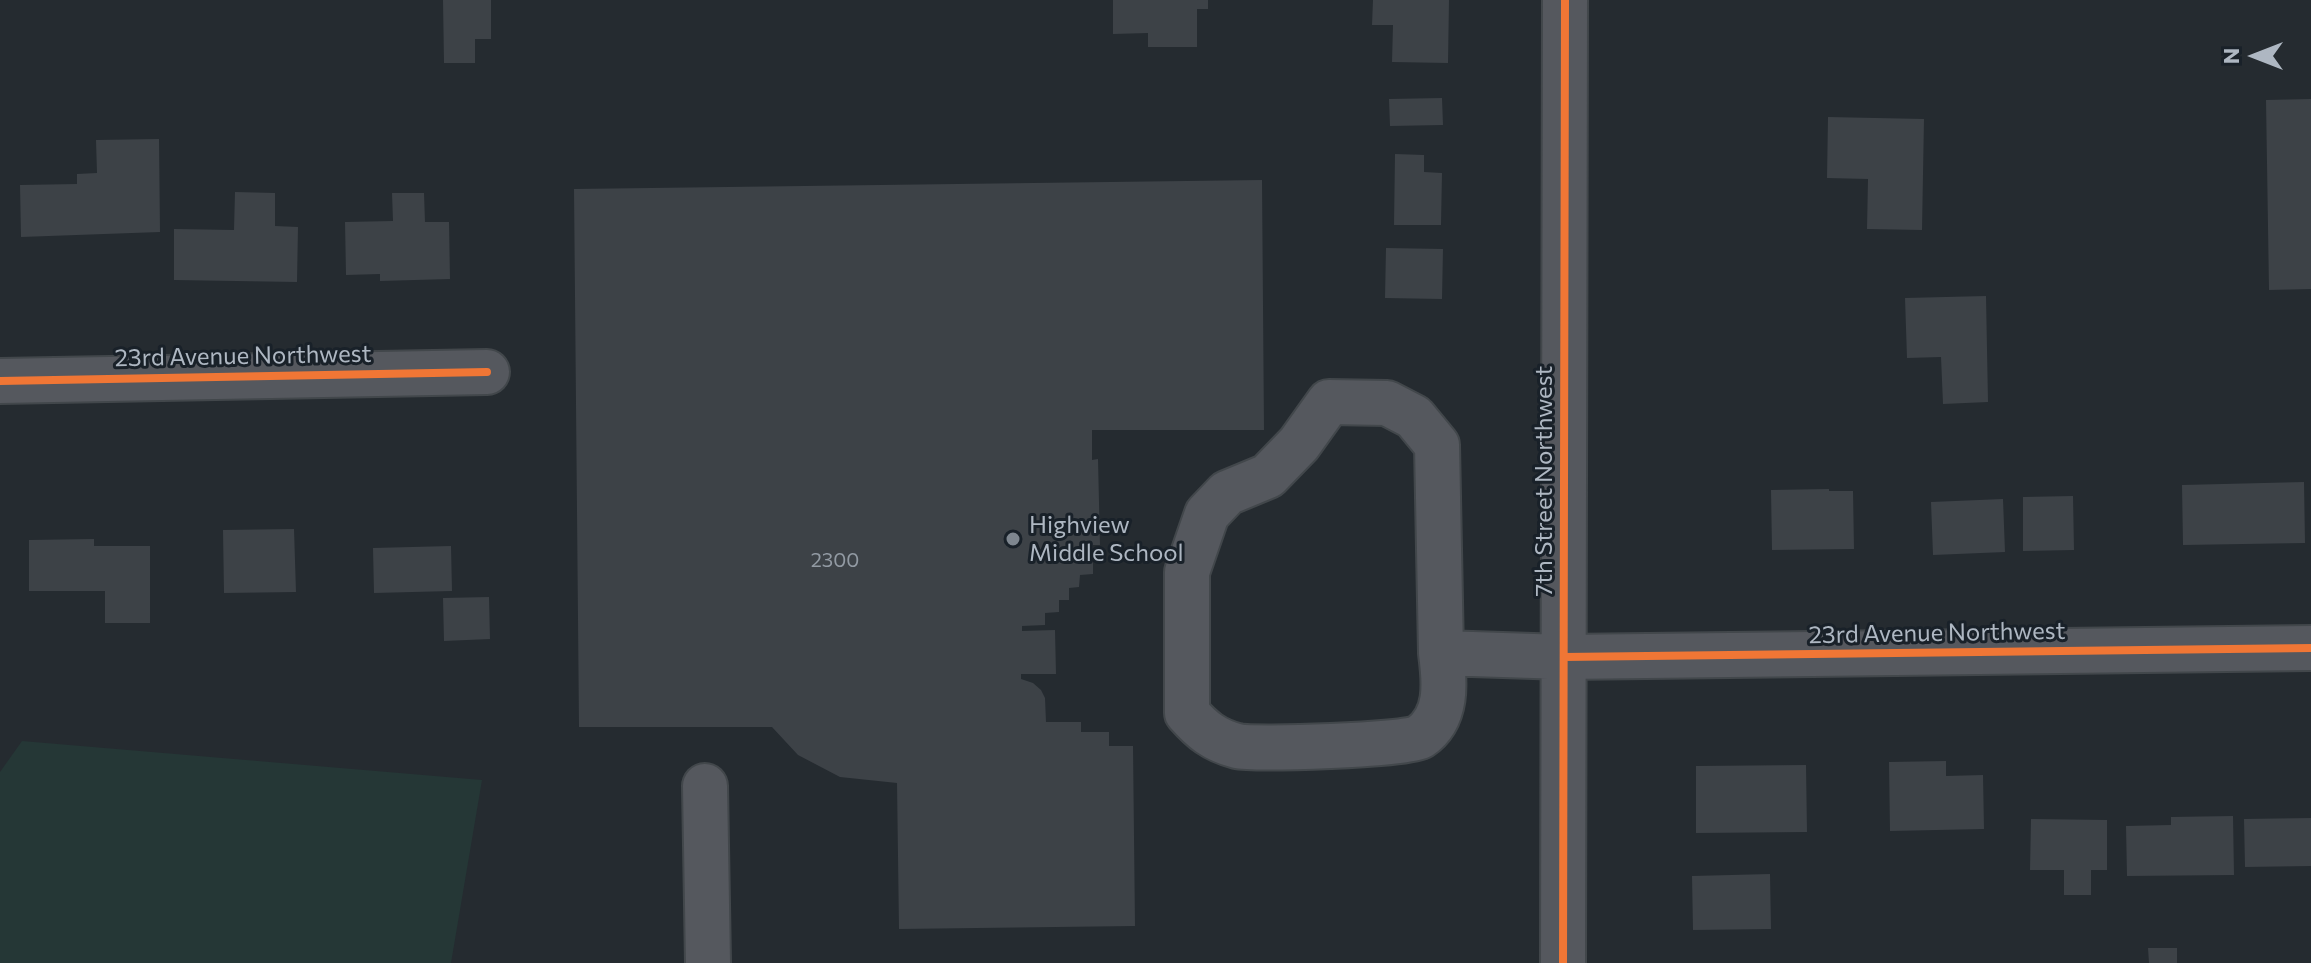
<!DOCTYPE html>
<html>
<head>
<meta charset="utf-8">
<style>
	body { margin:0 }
	#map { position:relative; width:2311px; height:963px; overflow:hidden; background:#252b30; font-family:Commissioner,sans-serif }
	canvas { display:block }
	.north { position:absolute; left:2215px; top:16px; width:80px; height:80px; -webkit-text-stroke:6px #192129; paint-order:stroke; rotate:270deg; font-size:22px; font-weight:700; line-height:32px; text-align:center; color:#aeb7c2 }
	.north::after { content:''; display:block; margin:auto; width:28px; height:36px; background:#aeb7c2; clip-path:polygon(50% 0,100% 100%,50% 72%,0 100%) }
</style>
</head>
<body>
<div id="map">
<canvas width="2311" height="963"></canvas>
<div class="north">N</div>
</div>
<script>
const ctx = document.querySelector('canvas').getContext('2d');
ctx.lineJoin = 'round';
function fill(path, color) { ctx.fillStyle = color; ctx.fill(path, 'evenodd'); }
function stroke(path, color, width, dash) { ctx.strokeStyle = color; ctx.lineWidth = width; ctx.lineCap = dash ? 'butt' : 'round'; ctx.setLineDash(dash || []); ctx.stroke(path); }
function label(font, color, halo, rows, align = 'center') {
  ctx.font = font + ' Commissioner,sans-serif'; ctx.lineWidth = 6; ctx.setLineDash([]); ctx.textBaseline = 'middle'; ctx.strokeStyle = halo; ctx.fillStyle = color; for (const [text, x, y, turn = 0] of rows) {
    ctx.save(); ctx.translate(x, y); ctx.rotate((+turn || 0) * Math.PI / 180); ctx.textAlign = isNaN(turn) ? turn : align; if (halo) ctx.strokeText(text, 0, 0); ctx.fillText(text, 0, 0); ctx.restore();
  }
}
const green = new Path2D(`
	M 22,741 L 482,780 L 451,963 L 0,963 L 0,772 Z`);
const building = new Path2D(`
	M 443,0 L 491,0 L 491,39 L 475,39 L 475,63 L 444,63 Z
	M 1113,0 L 1208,0 L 1208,9 L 1197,9 L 1197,47 L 1148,47 L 1148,33 L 1113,34 Z
	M 1373,0 L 1449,0 L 1448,63 L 1392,62 L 1393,25 L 1372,25 Z
	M 1442,98 L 1443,125 L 1390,126 L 1389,99 Z
	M 2311,99 L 2311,289 L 2269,290 L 2266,100 Z
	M 1828,117 L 1924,119 L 1922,230 L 1867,229 L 1868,179 L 1827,178 Z
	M 159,139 L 160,232 L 21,237 L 20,185 L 77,184 L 77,174 L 97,173 L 96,140 Z
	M 1395,154 L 1424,155 L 1424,172 L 1442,173 L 1441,225 L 1394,225 Z
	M 1262,180 L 1264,430 L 1092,430 L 1092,460 L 1098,459 L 1100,545 L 1093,545 L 1093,574 L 1080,575 L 1079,587 L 1069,588 L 1069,600 L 1059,600 L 1059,612 L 1045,613 L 1045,625 L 1022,626 L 1022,631 L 1055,630 L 1056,674 L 1021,674 L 1021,679 L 1033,683 L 1041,690 L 1045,698 L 1046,722 L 1081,722 L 1081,732 L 1109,732 L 1109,746 L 1133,746 L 1135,926 L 899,929 L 897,783 L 840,777 L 798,755 L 772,727 L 579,727 L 574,189 Z
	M 235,192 L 275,193 L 275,226 L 298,227 L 297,282 L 174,280 L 174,229 L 234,230 Z
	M 392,193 L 424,193 L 425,222 L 449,222 L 450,279 L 380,281 L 380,274 L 346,275 L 345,222 L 393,221 Z
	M 1386,248 L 1443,249 L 1442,299 L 1385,298 Z
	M 1986,296 L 1988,402 L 1943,404 L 1941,357 L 1907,358 L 1905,298 Z
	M 2304,482 L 2305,543 L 2183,545 L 2182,485 Z
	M 1829,489 L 1829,491 L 1853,491 L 1854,549 L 1772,550 L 1771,490 Z
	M 2073,496 L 2074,550 L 2023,551 L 2023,497 Z
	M 2003,499 L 2005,552 L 1933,555 L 1931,502 Z
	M 294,529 L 296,592 L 224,593 L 223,530 Z
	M 94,539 L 94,546 L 150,546 L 150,623 L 105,623 L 105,591 L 29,591 L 29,540 Z
	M 451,546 L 452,591 L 374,593 L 373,548 Z
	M 489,597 L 490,639 L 444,641 L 443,598 Z
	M 1946,761 L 1946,776 L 1983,775 L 1984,829 L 1890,831 L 1889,762 Z
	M 1806,765 L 1807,832 L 1696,833 L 1696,766 Z
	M 2233,816 L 2234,875 L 2127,876 L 2126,826 L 2171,825 L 2171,817 Z
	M 2311,818 L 2311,866 L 2245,867 L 2244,819 Z
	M 2031,819 L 2107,820 L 2107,870 L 2091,870 L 2091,895 L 2064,895 L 2064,870 L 2030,870 Z
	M 1770,874 L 1771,929 L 1693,930 L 1692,876 Z
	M 2148,948 L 2177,948 L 2177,963 L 2149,963 Z`);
const minor = new Path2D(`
	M 0,381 L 487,372
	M 1441,653 C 1445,683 1448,718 1420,737 C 1408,745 1255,750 1237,746 C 1214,740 1202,730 1187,713 L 1187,572 L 1207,514 L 1227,493 L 1268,476 L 1299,444 L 1329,402 L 1387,403 L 1414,417 L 1437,445 L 1441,653 L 1564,657 L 2311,648
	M 705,786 L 708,963
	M 1563,963 L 1565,0`);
const cycleway = new Path2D(`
	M 0,381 L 487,372
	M 1564,657 L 2311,648
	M 1563,963 L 1565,0`);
const markers = [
	[1013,539,8,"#7e868f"]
];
const numberNames = [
	["2300",835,560]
];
const streetNames = [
	["23rd Avenue Northwest",243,356,-1],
	["7th Street Northwest",1544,481,-90],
	["23rd Avenue Northwest",1937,633,-1]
];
const poiNames = [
	["Highview",1029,525],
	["Middle School",1029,553]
];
fill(green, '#253736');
fill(building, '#3d4247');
stroke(minor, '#42474b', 48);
stroke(minor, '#55585e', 44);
stroke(cycleway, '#f07635', 8);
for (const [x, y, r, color] of markers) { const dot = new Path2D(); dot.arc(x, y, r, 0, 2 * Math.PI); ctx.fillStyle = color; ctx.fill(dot); stroke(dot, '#192129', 3); }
label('20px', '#929aa3', null, numberNames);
label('24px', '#aeb7c2', '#192129', streetNames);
label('24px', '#aeb7c2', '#192129', poiNames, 'left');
</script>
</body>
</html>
